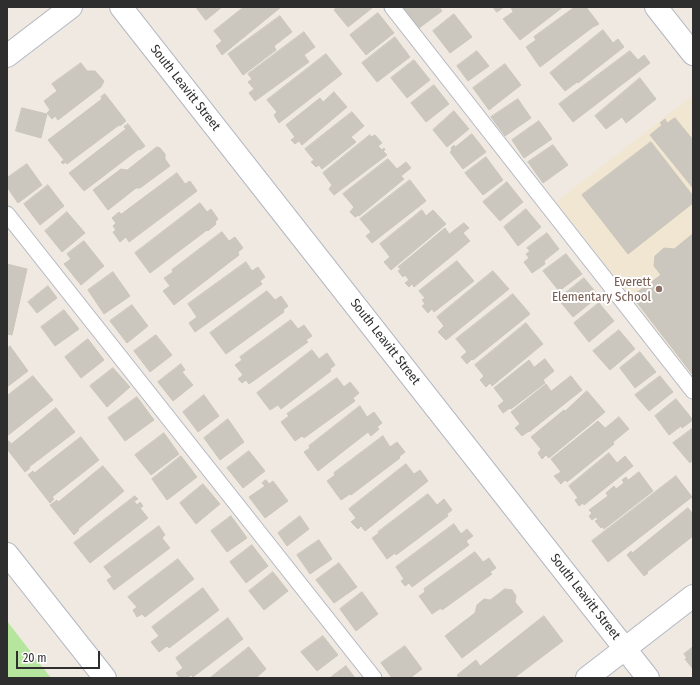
<!DOCTYPE html>
<html>
<head>
<meta charset="utf-8">
<style>
	body { margin:0 }
	#map { position:relative; width:700px; height:685px; overflow:hidden; background:#efe9e1; font-family:"Fira Sans Condensed",sans-serif }
	canvas { display:block }
	.frame { position:absolute; inset:0; border:8px solid #2e2e2e; pointer-events:none }
	.scale { position:absolute; left:16px; top:651px; width:84px; height:18px; box-sizing:border-box; border:2px solid #2e2e2e; border-top:0; padding-left:5px; font-size:12px; line-height:14px; white-space:nowrap; color:#2e2e2e; -webkit-text-stroke:3px #fff; paint-order:stroke }
</style>
</head>
<body>
<div id="map">
<canvas width="700" height="685"></canvas>
<div class="frame"></div>
<div class="scale">20 m</div>
</div>
<script>
const ctx = document.querySelector('canvas').getContext('2d');
ctx.lineJoin = 'round';
function fill(path, color) { ctx.fillStyle = color; ctx.fill(path, 'evenodd'); }
function stroke(path, color, width, dash) { ctx.strokeStyle = color; ctx.lineWidth = width; ctx.lineCap = dash ? 'butt' : 'round'; ctx.setLineDash(dash || []); ctx.stroke(path); }
function label(font, color, halo, rows, align = 'center') {
  ctx.font = font + ' "Fira Sans Condensed",sans-serif'; ctx.lineWidth = 4; ctx.setLineDash([]); ctx.textBaseline = 'middle'; ctx.strokeStyle = halo; ctx.fillStyle = color; for (const [text, x, y, turn = 0] of rows) {
    ctx.save(); ctx.translate(x, y); ctx.rotate((+turn || 0) * Math.PI / 180); ctx.textAlign = isNaN(turn) ? turn : align; if (halo) ctx.strokeText(text, 0, 0); ctx.fillText(text, 0, 0); ctx.restore();
  }
}
const education = new Path2D(`
	M 693,95 L 693,376 L 556,202 Z`);
const green = new Path2D(`
	M 7,621 L 51,678 L 7,678 Z`);
const building = new Path2D(`
	M 196,7 L 222,7 L 206,20 Z
	M 244,7 L 281,7 L 222,55 L 216,46 L 222,41 L 214,31 Z
	M 338,7 L 372,7 L 372,8 L 348,27 L 334,10 Z
	M 405,7 L 439,7 L 442,11 L 419,28 L 403,8 Z
	M 493,7 L 504,7 L 497,12 Z
	M 511,7 L 563,7 L 520,40 L 503,19 L 513,12 Z
	M 575,7 L 586,7 L 599,24 L 593,27 L 540,67 L 526,47 L 536,40 L 534,37 Z
	M 378,13 L 394,33 L 366,55 L 350,35 Z
	M 454,14 L 472,37 L 450,53 L 433,31 Z
	M 280,16 L 292,32 L 274,46 L 276,50 L 243,75 L 228,54 Z
	M 603,30 L 613,43 L 618,39 L 624,47 L 578,83 L 577,82 L 565,91 L 550,73 Z
	M 304,32 L 315,47 L 304,55 L 309,62 L 255,101 L 249,93 L 254,89 L 248,82 L 252,79 L 248,74 Z
	M 395,37 L 410,57 L 377,82 L 362,63 Z
	M 477,51 L 489,66 L 468,81 L 457,66 Z
	M 630,51 L 638,60 L 644,55 L 650,63 L 573,122 L 559,104 Z
	M 326,54 L 342,74 L 279,123 L 274,115 L 277,112 L 267,100 Z
	M 414,60 L 430,80 L 407,98 L 391,78 Z
	M 81,63 L 87,71 L 95,71 L 104,81 L 101,87 L 58,120 L 55,116 L 52,119 L 47,113 L 50,110 L 44,101 L 57,91 L 52,84 Z
	M 505,64 L 521,85 L 489,110 L 473,88 Z
	M 640,78 L 656,99 L 626,123 L 622,117 L 606,129 L 595,116 Z
	M 434,85 L 449,104 L 426,122 L 411,103 Z
	M 334,92 L 347,107 L 302,145 L 299,141 L 295,144 L 291,140 L 295,137 L 286,125 L 320,98 L 323,102 Z
	M 105,94 L 126,121 L 120,126 L 119,125 L 67,164 L 66,162 L 63,164 L 61,162 L 64,160 L 48,140 L 102,99 L 101,97 Z
	M 518,99 L 531,118 L 505,136 L 491,117 Z
	M 22,108 L 47,114 L 41,138 L 16,131 Z
	M 454,111 L 469,129 L 447,147 L 433,130 Z
	M 352,112 L 364,126 L 351,137 L 356,142 L 322,169 L 319,165 L 316,167 L 311,162 L 314,160 L 305,149 Z
	M 675,118 L 693,140 L 693,188 L 650,135 L 662,125 L 660,123 L 665,119 L 667,123 Z
	M 539,121 L 552,139 L 524,158 L 512,140 Z
	M 128,124 L 145,146 L 140,150 L 139,149 L 84,191 L 69,173 L 126,129 L 124,127 Z
	M 472,134 L 486,152 L 463,169 L 450,152 L 452,150 L 451,148 L 454,145 L 455,147 Z
	M 370,135 L 371,137 L 375,135 L 382,143 L 378,146 L 382,150 L 384,148 L 385,150 L 383,151 L 387,155 L 334,195 L 329,189 L 332,185 L 323,173 Z
	M 651,142 L 693,196 L 693,203 L 628,254 L 582,195 Z
	M 553,145 L 568,165 L 543,183 L 528,162 Z
	M 157,147 L 160,148 L 165,154 L 165,159 L 170,166 L 140,188 L 136,188 L 108,210 L 93,190 L 121,169 L 127,170 Z
	M 486,157 L 503,180 L 483,195 L 465,173 Z
	M 388,159 L 397,169 L 406,162 L 411,168 L 401,176 L 404,179 L 359,216 L 359,215 L 355,217 L 350,212 L 354,207 L 343,194 Z
	M 27,164 L 42,185 L 18,203 L 7,187 L 7,178 Z
	M 177,173 L 185,184 L 190,181 L 197,191 L 129,242 L 126,237 L 120,242 L 113,232 L 116,230 L 113,226 L 116,223 L 112,218 L 119,212 L 121,214 Z
	M 410,180 L 426,201 L 372,243 L 366,236 L 371,232 L 360,219 Z
	M 507,182 L 523,202 L 500,221 L 483,202 Z
	M 48,185 L 64,206 L 40,225 L 24,204 Z
	M 200,203 L 207,212 L 211,209 L 218,219 L 215,222 L 216,224 L 208,231 L 207,230 L 150,273 L 135,253 Z
	M 526,209 L 541,227 L 518,246 L 504,227 Z
	M 422,210 L 426,216 L 433,210 L 446,224 L 391,270 L 384,262 L 390,257 L 380,244 Z
	M 67,212 L 85,233 L 62,252 L 45,231 Z
	M 464,223 L 469,228 L 463,233 L 470,241 L 414,287 L 412,284 L 409,287 L 405,283 L 409,280 L 405,275 L 403,277 L 398,271 L 401,269 L 398,267 L 445,228 L 449,234 Z
	M 222,232 L 229,241 L 235,237 L 243,248 L 238,252 L 239,255 L 174,305 L 163,291 L 170,286 L 164,278 L 173,272 L 172,270 Z
	M 547,233 L 559,249 L 544,261 L 545,264 L 532,273 L 524,262 L 529,258 L 526,254 L 530,251 L 527,248 Z
	M 693,234 L 693,375 L 632,296 L 661,275 L 654,266 L 655,256 L 664,248 L 674,249 Z
	M 84,241 L 104,266 L 81,285 L 64,264 L 71,259 L 67,254 Z
	M 566,254 L 582,274 L 559,291 L 543,271 Z
	M 457,261 L 474,281 L 434,312 L 432,309 L 428,313 L 422,306 L 425,304 L 422,300 L 425,298 L 419,291 Z
	M 246,262 L 252,271 L 258,267 L 265,277 L 260,281 L 262,284 L 195,332 L 189,323 L 197,317 L 188,304 Z
	M 7,264 L 27,269 L 12,335 L 7,334 Z
	M 493,271 L 509,289 L 446,340 L 438,332 L 444,326 L 437,317 Z
	M 113,272 L 130,296 L 104,314 L 88,290 Z
	M 584,278 L 599,296 L 573,317 L 558,299 Z
	M 48,286 L 57,298 L 37,313 L 28,302 Z
	M 267,291 L 275,300 L 281,296 L 288,306 L 283,310 L 284,312 L 226,354 L 210,333 Z
	M 513,294 L 530,314 L 473,360 L 472,359 L 467,364 L 461,357 L 467,352 L 456,339 Z
	M 599,303 L 614,321 L 589,342 L 574,323 Z
	M 132,305 L 148,326 L 127,343 L 110,321 Z
	M 64,310 L 79,329 L 55,346 L 41,327 Z
	M 291,320 L 298,329 L 304,325 L 312,336 L 306,340 L 308,342 L 249,384 L 246,380 L 242,383 L 238,379 L 243,375 L 235,365 L 242,360 L 240,357 Z
	M 526,323 L 543,344 L 492,386 L 490,383 L 486,387 L 480,380 L 484,376 L 475,365 Z
	M 619,330 L 635,349 L 610,370 L 593,351 Z
	M 156,335 L 172,355 L 150,372 L 134,351 Z
	M 88,339 L 104,360 L 81,378 L 65,357 Z
	M 10,346 L 28,371 L 7,387 L 7,349 Z
	M 312,350 L 319,359 L 327,353 L 335,365 L 330,369 L 331,371 L 281,409 L 278,405 L 270,410 L 257,393 Z
	M 640,352 L 656,372 L 635,388 L 620,368 Z
	M 545,359 L 554,371 L 543,380 L 545,383 L 511,409 L 510,408 L 503,413 L 498,406 L 504,401 L 494,388 L 529,360 L 534,367 Z
	M 181,364 L 185,370 L 182,372 L 193,385 L 173,401 L 158,382 Z
	M 113,368 L 130,387 L 107,407 L 90,386 Z
	M 33,376 L 53,400 L 7,436 L 7,396 Z
	M 571,376 L 582,390 L 529,432 L 529,431 L 522,436 L 515,428 L 520,424 L 511,412 L 546,384 L 551,391 Z
	M 660,376 L 673,392 L 649,411 L 635,395 Z
	M 337,378 L 344,387 L 350,382 L 359,393 L 353,398 L 355,401 L 304,438 L 302,436 L 295,441 L 281,422 L 289,416 L 287,414 Z
	M 587,391 L 605,412 L 549,458 L 546,455 L 542,459 L 538,453 L 541,449 L 531,437 L 564,410 L 565,411 Z
	M 204,395 L 219,416 L 198,432 L 183,412 Z
	M 137,397 L 154,420 L 125,441 L 108,418 Z
	M 676,399 L 693,420 L 682,428 L 681,426 L 669,435 L 655,416 Z
	M 360,406 L 367,417 L 374,412 L 382,423 L 377,427 L 379,429 L 371,436 L 368,432 L 318,471 L 304,452 L 310,448 L 309,446 Z
	M 56,408 L 75,432 L 29,467 L 30,468 L 25,472 L 7,449 L 7,442 L 9,441 L 11,444 Z
	M 619,417 L 629,429 L 613,442 L 614,444 L 567,482 L 565,480 L 561,484 L 554,476 L 561,472 L 551,459 L 598,421 L 605,428 Z
	M 228,419 L 244,442 L 220,460 L 204,438 Z
	M 693,428 L 693,460 L 690,463 L 673,443 Z
	M 164,433 L 179,454 L 151,475 L 135,455 Z
	M 383,436 L 390,447 L 397,442 L 405,452 L 399,457 L 400,458 L 351,495 L 350,494 L 341,500 L 327,481 L 335,475 L 334,473 Z
	M 81,437 L 99,460 L 52,497 L 54,499 L 50,503 L 28,475 L 33,471 L 34,473 Z
	M 249,451 L 265,471 L 243,488 L 227,468 Z
	M 609,453 L 617,463 L 625,456 L 633,466 L 584,505 L 583,503 L 579,506 L 575,500 L 578,498 L 569,486 Z
	M 181,456 L 197,477 L 167,500 L 152,479 Z
	M 406,464 L 414,474 L 420,470 L 428,481 L 365,531 L 361,526 L 358,529 L 351,522 L 356,518 L 349,509 Z
	M 103,466 L 124,491 L 78,529 L 79,530 L 74,535 L 50,505 L 57,500 L 58,502 Z
	M 639,472 L 653,491 L 604,529 L 603,527 L 601,528 L 595,521 L 598,519 L 596,517 L 592,520 L 589,516 L 592,513 L 589,510 L 608,496 L 606,493 L 614,486 L 616,489 L 624,483 L 622,480 L 626,477 L 628,480 Z
	M 676,476 L 692,497 L 608,562 L 592,541 Z
	M 266,480 L 269,484 L 273,481 L 288,501 L 265,518 L 249,497 L 265,486 L 262,483 Z
	M 203,484 L 220,504 L 196,524 L 180,503 Z
	M 428,494 L 437,505 L 444,499 L 452,510 L 447,514 L 448,516 L 396,555 L 395,553 L 387,559 L 372,538 L 379,533 L 378,532 Z
	M 135,496 L 138,499 L 134,501 L 137,505 L 140,502 L 143,506 L 140,508 L 148,518 L 90,563 L 74,543 Z
	M 688,508 L 693,514 L 693,536 L 647,572 L 648,573 L 644,576 L 627,555 L 631,551 L 632,553 Z
	M 231,516 L 247,538 L 227,552 L 211,531 Z
	M 300,516 L 309,529 L 287,546 L 278,533 Z
	M 454,524 L 461,534 L 467,529 L 473,536 L 466,541 L 469,545 L 412,587 L 409,583 L 405,586 L 401,581 L 404,579 L 396,567 Z
	M 159,526 L 165,535 L 162,538 L 170,548 L 114,590 L 107,580 L 112,577 L 104,567 Z
	M 319,540 L 332,559 L 310,574 L 297,555 Z
	M 252,545 L 268,566 L 246,583 L 230,562 Z
	M 475,552 L 483,562 L 489,558 L 496,568 L 490,572 L 492,574 L 442,610 L 441,608 L 432,614 L 419,596 L 425,592 L 424,589 Z
	M 178,559 L 194,579 L 145,617 L 142,614 L 137,617 L 133,610 L 137,607 L 128,597 Z
	M 339,563 L 357,587 L 334,603 L 316,580 Z
	M 273,572 L 288,591 L 264,610 L 249,591 Z
	M 203,588 L 219,610 L 169,648 L 167,646 L 159,652 L 151,642 L 159,636 L 152,627 Z
	M 505,589 L 512,590 L 516,596 L 515,602 L 523,612 L 462,658 L 445,636 L 475,613 L 477,605 L 484,599 L 490,600 Z
	M 362,592 L 378,614 L 356,631 L 340,609 Z
	M 544,616 L 563,641 L 514,678 L 459,678 L 457,675 L 476,660 L 480,666 Z
	M 228,618 L 243,639 L 193,677 L 191,675 L 187,678 L 180,678 L 176,673 L 183,668 L 176,658 Z
	M 323,636 L 338,655 L 317,671 L 301,652 Z
	M 405,646 L 422,669 L 410,678 L 392,678 L 381,663 Z
	M 249,647 L 266,669 L 256,678 L 210,678 Z
	M 693,647 L 693,669 L 685,659 L 687,658 L 684,654 Z
	M 346,666 L 355,678 L 330,678 Z`);
const service = new Path2D(`
	M 392,7 L 693,391
	M 7,214 L 374,678`);
const minor = new Path2D(`
	M 121,7 L 648,678
	M 656,7 L 693,54
	M 7,554 L 105,678
	M 587,678 L 693,596`);
const secondary = new Path2D(`
	M 7,56 L 71,7`);
const markers = [
	[659,289,4,"#8d6e63"]
];
const streetNames = [
	["South Leavitt Street",185,88,52],
	["South Leavitt Street",385,342,52],
	["South Leavitt Street",585,597,52]
];
const educationNames = [
	["Everett",651,282],
	["Elementary School",651,297]
];
fill(education, '#f0e6d1');
fill(green, '#b6e59e');
fill(building, '#cbc7bf');
stroke(building, '#cbc5ba', 1);
stroke(service, '#b4b7c1', 17);
stroke(minor, '#b4b7c1', 24);
stroke(secondary, '#b4b7c1', 24);
stroke(service, '#fff', 15);
stroke(minor, '#fff', 22);
stroke(secondary, '#fff', 22);
for (const [x, y, r, color] of markers) { const dot = new Path2D(); dot.arc(x, y, r, 0, 2 * Math.PI); ctx.fillStyle = color; ctx.fill(dot); stroke(dot, '#fff', 1.5); }
label('13px', '#2e2e2e', '#fff', streetNames);
label('13px', '#785e54', '#fff', educationNames, 'right');
</script>
</body>
</html>
